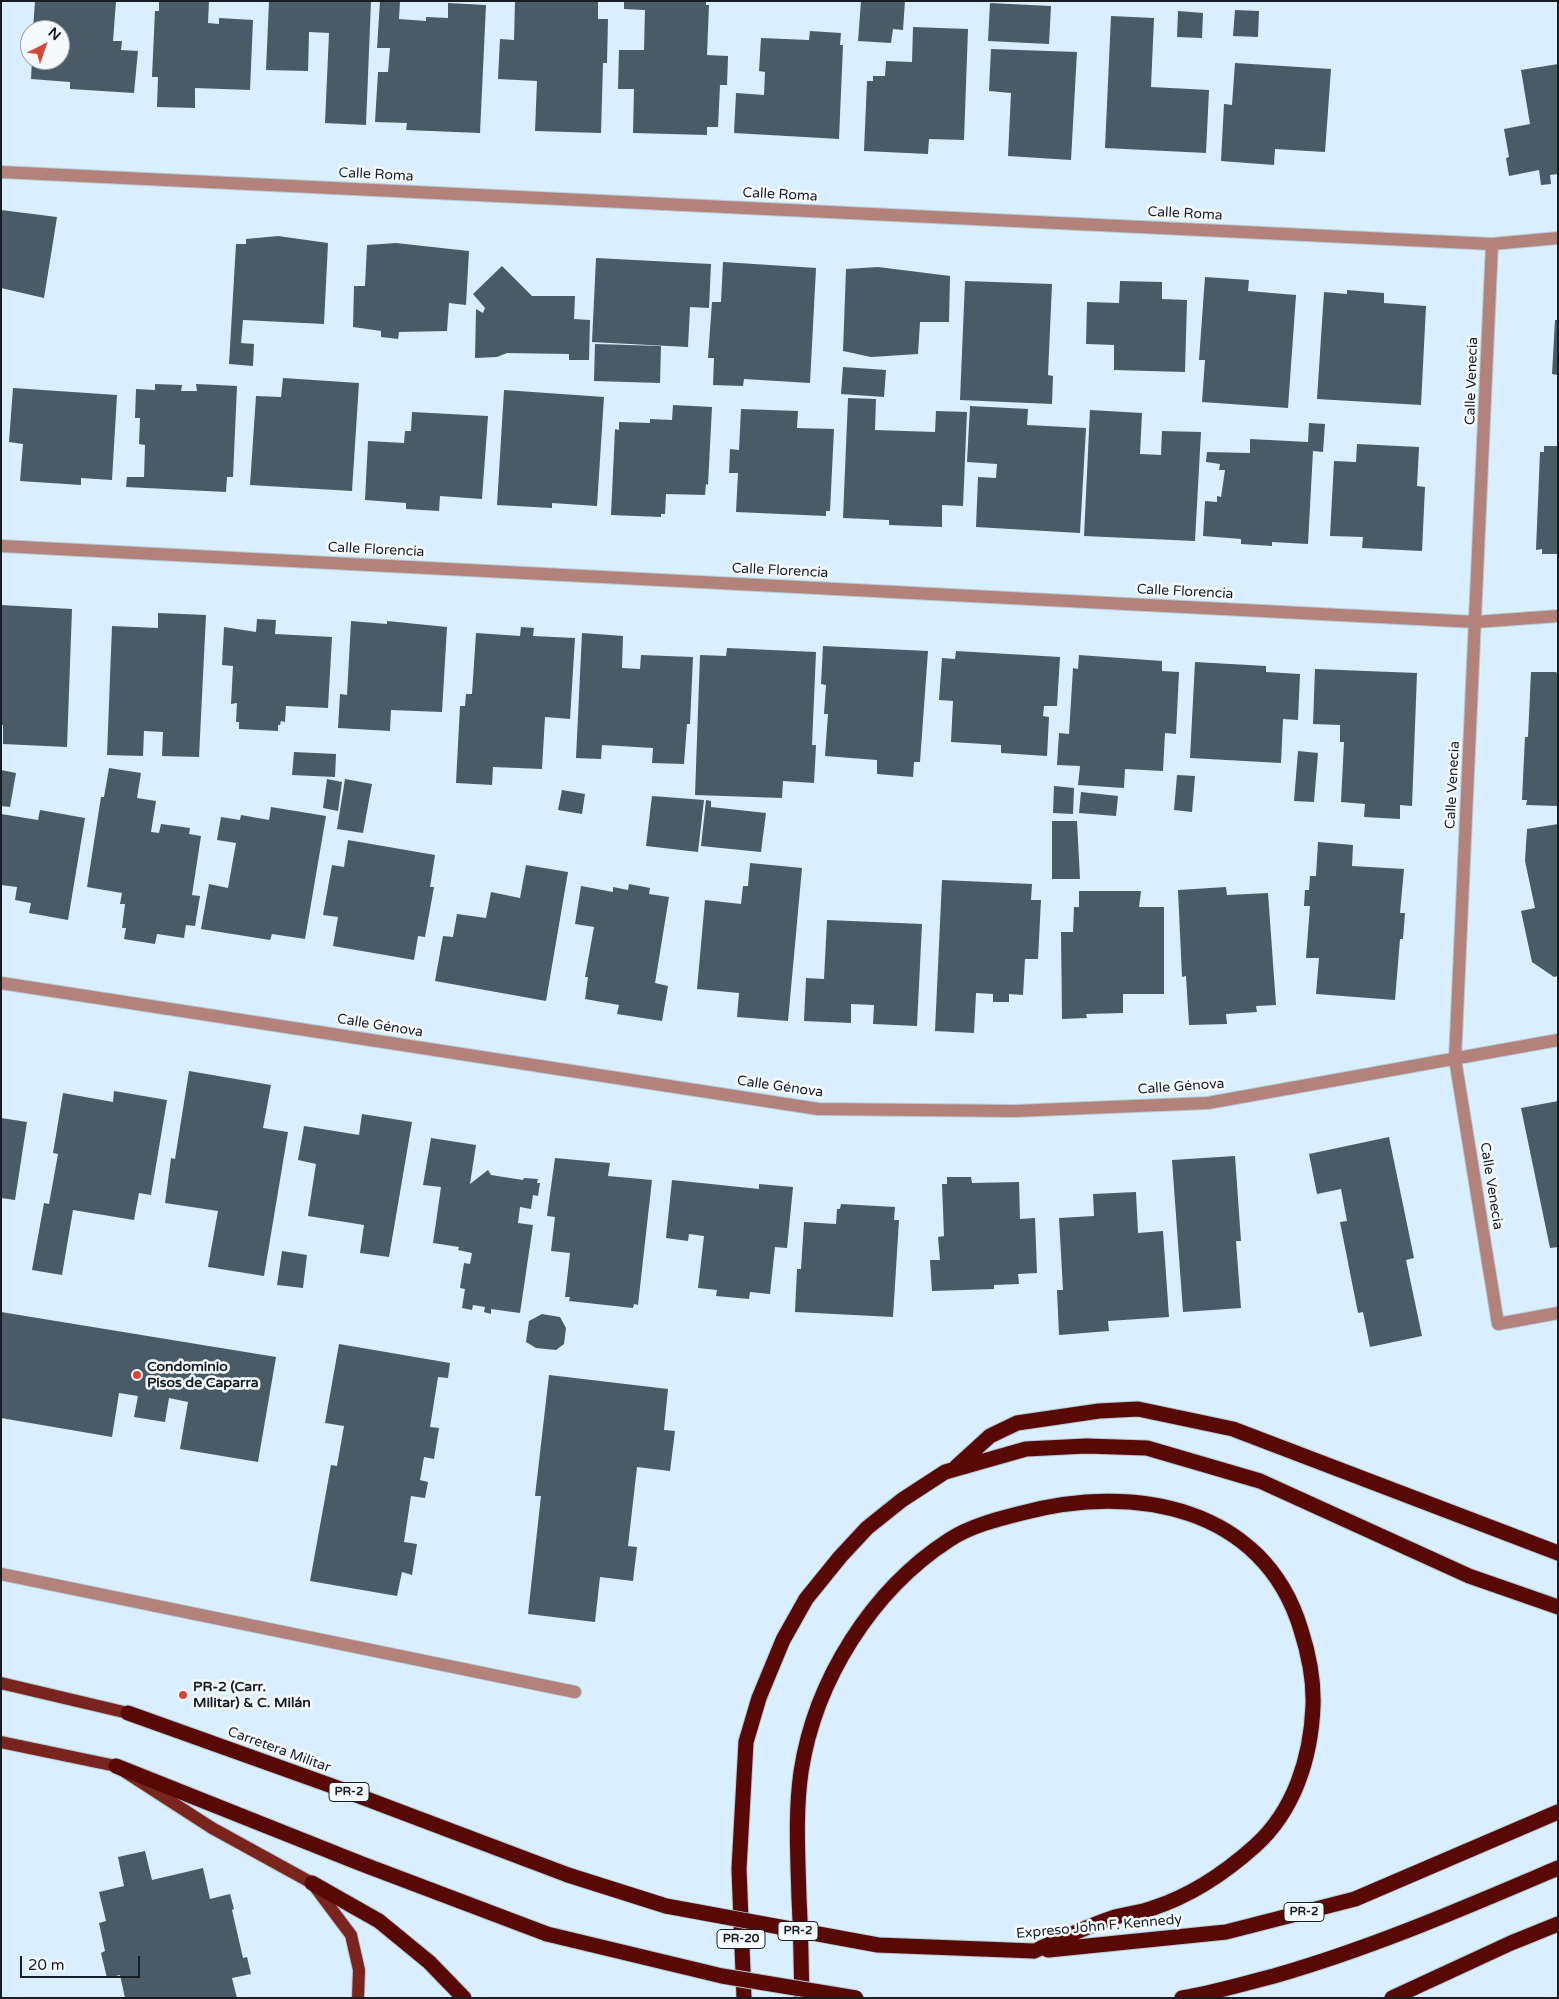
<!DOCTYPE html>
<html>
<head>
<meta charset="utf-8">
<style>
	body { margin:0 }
	#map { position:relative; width:1559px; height:1999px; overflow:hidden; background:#d9efff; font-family:"Varela Round",sans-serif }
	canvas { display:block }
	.frame { position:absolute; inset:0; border:2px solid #161e23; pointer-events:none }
	.north { position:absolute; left:20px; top:20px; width:50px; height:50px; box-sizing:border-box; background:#f5fafd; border:1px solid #9ca2a6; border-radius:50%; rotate:41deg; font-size:14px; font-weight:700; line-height:20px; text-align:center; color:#161e23 }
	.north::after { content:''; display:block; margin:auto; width:18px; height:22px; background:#d44739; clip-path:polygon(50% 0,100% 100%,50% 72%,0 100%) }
	.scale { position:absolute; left:20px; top:1956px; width:120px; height:22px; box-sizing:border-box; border:2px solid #161e23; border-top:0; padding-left:6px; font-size:15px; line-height:18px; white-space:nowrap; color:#161e23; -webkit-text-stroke:4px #f5fafd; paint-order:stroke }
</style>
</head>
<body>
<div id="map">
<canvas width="1559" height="1999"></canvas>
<div class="frame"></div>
<div class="north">N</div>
<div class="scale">20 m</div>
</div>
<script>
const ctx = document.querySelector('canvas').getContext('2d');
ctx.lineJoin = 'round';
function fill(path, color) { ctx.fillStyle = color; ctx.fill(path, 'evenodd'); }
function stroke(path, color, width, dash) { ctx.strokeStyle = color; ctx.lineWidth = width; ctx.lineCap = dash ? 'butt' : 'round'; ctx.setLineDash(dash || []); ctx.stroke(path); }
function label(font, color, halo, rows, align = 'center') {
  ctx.font = font + ' "Varela Round",sans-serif'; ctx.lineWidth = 5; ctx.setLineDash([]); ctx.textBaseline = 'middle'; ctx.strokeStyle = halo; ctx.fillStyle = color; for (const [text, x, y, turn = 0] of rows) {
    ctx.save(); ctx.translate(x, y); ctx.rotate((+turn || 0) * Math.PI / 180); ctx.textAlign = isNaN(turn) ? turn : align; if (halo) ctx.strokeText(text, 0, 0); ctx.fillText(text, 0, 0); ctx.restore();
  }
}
const building = new Path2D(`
	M 35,1 L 116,1 L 113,41 L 122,41 L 121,50 L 138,51 L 134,93 L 70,89 L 70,82 L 31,79 L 32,60 L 60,60 L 60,30 L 33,30 Z
	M 159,1 L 209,1 L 208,23 L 219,24 L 219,18 L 253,20 L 250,90 L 195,88 L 195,108 L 157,107 L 158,77 L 152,77 L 155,11 L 159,11 Z
	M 269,1 L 371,1 L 366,125 L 325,123 L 329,33 L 309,32 L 308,71 L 266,70 Z
	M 380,1 L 400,1 L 399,19 L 426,21 L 426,17 L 448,18 L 448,3 L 486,5 L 480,133 L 406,130 L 407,123 L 375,122 L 378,72 L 388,72 L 390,48 L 377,48 Z
	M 515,1 L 598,1 L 598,19 L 608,19 L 607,63 L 603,63 L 601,133 L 535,131 L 537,81 L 498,79 L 500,39 L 514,40 Z
	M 624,1 L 706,1 L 706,5 L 709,5 L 707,55 L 728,56 L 727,85 L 720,85 L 718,127 L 707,127 L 707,135 L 633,133 L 634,89 L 618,89 L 619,50 L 644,50 L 645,10 L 624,9 Z
	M 861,1 L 905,1 L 903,30 L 893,29 L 891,43 L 858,41 Z
	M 990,3 L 1051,6 L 1049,44 L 988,41 Z
	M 1235,10 L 1259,11 L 1258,37 L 1233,36 Z
	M 1178,11 L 1203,13 L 1202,38 L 1177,37 Z
	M 1111,16 L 1154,18 L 1151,87 L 1209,90 L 1206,153 L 1105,148 Z
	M 913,27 L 968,29 L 964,140 L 929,139 L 928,154 L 864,151 L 867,81 L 873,81 L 873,76 L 885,76 L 886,61 L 912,62 Z
	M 810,31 L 841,33 L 840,45 L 843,45 L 839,139 L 734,133 L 736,93 L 764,95 L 765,72 L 759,71 L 761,38 L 809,40 Z
	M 991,49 L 1077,52 L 1071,160 L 1008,156 L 1011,93 L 989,91 Z
	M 1235,63 L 1331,69 L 1325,152 L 1275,149 L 1274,165 L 1221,161 L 1224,104 L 1232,105 Z
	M 1558,64 L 1558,174 L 1550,175 L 1551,184 L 1541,185 L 1539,170 L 1509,176 L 1506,158 L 1509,157 L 1504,129 L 1530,124 L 1521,70 Z
	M 1,210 L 57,217 L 44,298 L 1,288 Z
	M 278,236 L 328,243 L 324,324 L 243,320 L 241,343 L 254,344 L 253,366 L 229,364 L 236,244 L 246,244 L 246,239 Z
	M 396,243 L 469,251 L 466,305 L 449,303 L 447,331 L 399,332 L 398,339 L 381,337 L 381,331 L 353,327 L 354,286 L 365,286 L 367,245 Z
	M 596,258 L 711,264 L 709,308 L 690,307 L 688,347 L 592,342 Z
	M 723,262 L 816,268 L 810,383 L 744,379 L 743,386 L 713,385 L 714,358 L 708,358 L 712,302 L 721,302 Z
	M 502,266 L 532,296 L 575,296 L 574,319 L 590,320 L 589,360 L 569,360 L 569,354 L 507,353 L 497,357 L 475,358 L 476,309 L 483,313 L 485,308 L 473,294 Z
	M 878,267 L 950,276 L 949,322 L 920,322 L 918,354 L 871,357 L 843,351 L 846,269 Z
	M 1205,277 L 1249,280 L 1248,291 L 1296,295 L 1288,408 L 1202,402 L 1205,360 L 1199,360 Z
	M 965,281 L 1052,284 L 1048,375 L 1053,376 L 1052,404 L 960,400 Z
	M 1120,281 L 1162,282 L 1162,299 L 1187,300 L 1185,372 L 1114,370 L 1114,345 L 1086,344 L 1087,302 L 1119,303 Z
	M 1347,290 L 1384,293 L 1384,303 L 1426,306 L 1421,405 L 1317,399 L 1324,292 L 1347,294 Z
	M 1555,320 L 1558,320 L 1558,375 L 1552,374 Z
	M 595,344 L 661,346 L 660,383 L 594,381 Z
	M 843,367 L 886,370 L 884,397 L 841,394 Z
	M 283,378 L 359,383 L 352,491 L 250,485 L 256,396 L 281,397 Z
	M 155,384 L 182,385 L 181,391 L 197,391 L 196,384 L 237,386 L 233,477 L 227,477 L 226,492 L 126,487 L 127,477 L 144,477 L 145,445 L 139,444 L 140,418 L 135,418 L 136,389 L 155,390 Z
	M 13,388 L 117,395 L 112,480 L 81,478 L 81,485 L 20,481 L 23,444 L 9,442 Z
	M 504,390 L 604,397 L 597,506 L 552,503 L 552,508 L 497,505 Z
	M 848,398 L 876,399 L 875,430 L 935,432 L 936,411 L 967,412 L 963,506 L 942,505 L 942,527 L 889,525 L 889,520 L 843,518 Z
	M 673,405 L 712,407 L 708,485 L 706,484 L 705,495 L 666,494 L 665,514 L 661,514 L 661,517 L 611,515 L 615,429 L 619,430 L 619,422 L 650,423 L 650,419 L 672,420 Z
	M 970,406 L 1028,409 L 1027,425 L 1086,428 L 1080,533 L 976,527 L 978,477 L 996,478 L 997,464 L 967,462 Z
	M 741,409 L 798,411 L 797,428 L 834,429 L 830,511 L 826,511 L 826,516 L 736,512 L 738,473 L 729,473 L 730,449 L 739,450 Z
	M 1090,410 L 1142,413 L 1140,454 L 1161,455 L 1162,431 L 1201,432 L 1195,541 L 1084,536 Z
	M 412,412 L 488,416 L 482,499 L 440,496 L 439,511 L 406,509 L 406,503 L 365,500 L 368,441 L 404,443 L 405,431 L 411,431 Z
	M 1309,423 L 1325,424 L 1323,452 L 1313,451 L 1308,544 L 1272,542 L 1272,546 L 1241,544 L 1241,539 L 1203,536 L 1205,501 L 1217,502 L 1217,496 L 1221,497 L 1225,470 L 1219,470 L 1220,464 L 1206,462 L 1207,452 L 1250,453 L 1250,439 L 1308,442 Z
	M 1357,444 L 1419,447 L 1417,486 L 1425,487 L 1422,551 L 1362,548 L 1363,537 L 1330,536 L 1334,461 L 1356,462 Z
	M 1544,446 L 1558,446 L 1558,554 L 1542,554 L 1542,549 L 1536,550 L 1540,452 L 1544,452 Z
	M 1,605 L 72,609 L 67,747 L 3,744 L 3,725 L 1,725 Z
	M 158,613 L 206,615 L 199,757 L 162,756 L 163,732 L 144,731 L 143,756 L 107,755 L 112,626 L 158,628 Z
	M 257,619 L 276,620 L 275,634 L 332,637 L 328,708 L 286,706 L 285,722 L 281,721 L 280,725 L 278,725 L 278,731 L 239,729 L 239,722 L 236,722 L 237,703 L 231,704 L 233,666 L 222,665 L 224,627 L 256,632 Z
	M 351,621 L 387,624 L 387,621 L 447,627 L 442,712 L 391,710 L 390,731 L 338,728 L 340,694 L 347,695 Z
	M 521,627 L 534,628 L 533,636 L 575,638 L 570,719 L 545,717 L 542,769 L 493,767 L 492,785 L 456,783 L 460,706 L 465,706 L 466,694 L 472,694 L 476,633 L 520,636 Z
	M 582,633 L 623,636 L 622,668 L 640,669 L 641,655 L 693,657 L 690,724 L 687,724 L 684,764 L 652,763 L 653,748 L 602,745 L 601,759 L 576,758 Z
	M 823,646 L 928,651 L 920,762 L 914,762 L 913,777 L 877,774 L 877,760 L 825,756 L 828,714 L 824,714 L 826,685 L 821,684 Z
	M 727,648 L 816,652 L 812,745 L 816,745 L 814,783 L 783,781 L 782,798 L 695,795 L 700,655 L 726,656 Z
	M 956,651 L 1060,657 L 1057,706 L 1044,706 L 1043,716 L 1049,717 L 1047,756 L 1001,753 L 1001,745 L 951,742 L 953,701 L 939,700 L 942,658 L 955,659 Z
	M 1079,655 L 1162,661 L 1162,671 L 1179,672 L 1176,734 L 1165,733 L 1163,771 L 1125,769 L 1124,788 L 1078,785 L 1080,766 L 1057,765 L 1059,733 L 1069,734 L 1073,668 L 1078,669 Z
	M 1195,662 L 1266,666 L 1266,672 L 1300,674 L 1298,720 L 1283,719 L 1281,763 L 1190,758 Z
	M 1315,669 L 1417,673 L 1412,806 L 1400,805 L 1400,819 L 1364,817 L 1365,804 L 1341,802 L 1344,742 L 1340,742 L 1340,725 L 1313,724 Z
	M 1531,672 L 1556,672 L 1558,675 L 1558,806 L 1526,805 L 1527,800 L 1522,800 L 1525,737 L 1528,737 Z
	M 1298,751 L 1318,753 L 1314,802 L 1294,801 Z
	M 294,752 L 336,754 L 335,777 L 292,775 Z
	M 109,768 L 141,773 L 137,798 L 156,801 L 151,832 L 159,833 L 161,824 L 190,828 L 189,834 L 201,836 L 192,895 L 200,896 L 195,926 L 186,925 L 184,938 L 157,934 L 155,944 L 124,939 L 126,928 L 122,928 L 125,904 L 120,904 L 122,893 L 87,887 L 101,797 L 104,797 Z
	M 1,770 L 16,773 L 10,807 L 1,806 Z
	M 1177,775 L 1195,776 L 1192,812 L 1174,810 Z
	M 327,779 L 342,782 L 338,811 L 323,808 Z
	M 345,779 L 372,784 L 363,833 L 337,829 Z
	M 1054,786 L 1074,788 L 1073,814 L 1053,813 Z
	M 562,790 L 585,794 L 582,814 L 558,810 Z
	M 1081,792 L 1118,796 L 1116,816 L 1079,813 Z
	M 652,796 L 704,800 L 698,852 L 646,846 Z
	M 706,800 L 711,801 L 711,807 L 766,813 L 761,852 L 701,846 Z
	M 271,807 L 326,816 L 305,939 L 272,934 L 270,940 L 201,929 L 209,884 L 228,888 L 236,843 L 217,840 L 221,817 L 240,820 L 241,815 L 269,820 Z
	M 40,810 L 85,818 L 68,920 L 29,913 L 31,903 L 15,900 L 17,887 L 1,885 L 1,814 L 38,820 Z
	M 1052,821 L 1077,821 L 1080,879 L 1052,879 Z
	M 1558,824 L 1558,976 L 1554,977 L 1532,962 L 1521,911 L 1535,908 L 1525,861 L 1527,829 Z
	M 348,840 L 435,855 L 430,887 L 434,887 L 425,937 L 418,936 L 414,960 L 333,946 L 338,917 L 323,915 L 332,865 L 344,867 Z
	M 1318,842 L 1353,845 L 1352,866 L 1404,869 L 1400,913 L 1405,913 L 1403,939 L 1400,939 L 1395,1000 L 1316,994 L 1319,958 L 1306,958 L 1310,906 L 1304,906 L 1305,890 L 1309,890 L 1310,876 L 1316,876 Z
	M 750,863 L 802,868 L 788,1021 L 737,1017 L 739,993 L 697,989 L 705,900 L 741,904 L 743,886 L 748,886 Z
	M 526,865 L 568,872 L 546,1001 L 435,981 L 443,936 L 453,937 L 457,914 L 486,918 L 491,892 L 520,898 Z
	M 942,880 L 1032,884 L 1031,900 L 1041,900 L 1038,959 L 1025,959 L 1023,995 L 1009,994 L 1009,1002 L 993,1002 L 993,994 L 976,993 L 974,1033 L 935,1031 Z
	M 629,884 L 650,888 L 649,894 L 669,897 L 655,983 L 668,986 L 662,1021 L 617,1014 L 619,1005 L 585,999 L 588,977 L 585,977 L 594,927 L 575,924 L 581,886 L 613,892 L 613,887 L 628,890 Z
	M 1226,887 L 1227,895 L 1268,893 L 1276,1005 L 1256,1006 L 1257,1012 L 1226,1014 L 1227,1024 L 1189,1025 L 1186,976 L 1182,977 L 1178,890 Z
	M 1079,891 L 1141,891 L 1139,907 L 1164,907 L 1164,994 L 1123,994 L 1123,1013 L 1086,1014 L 1087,1018 L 1062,1019 L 1061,932 L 1073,932 L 1074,907 L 1079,907 Z
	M 827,920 L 922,924 L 917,1026 L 873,1024 L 874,1005 L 851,1004 L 851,1023 L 804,1021 L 806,978 L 824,979 Z
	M 189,1071 L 271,1085 L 263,1128 L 288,1132 L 264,1276 L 208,1267 L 218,1211 L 165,1203 L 171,1158 L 175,1159 Z
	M 114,1091 L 167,1100 L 151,1195 L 139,1193 L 134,1220 L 73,1210 L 62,1275 L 32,1270 L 44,1203 L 49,1204 L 58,1154 L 53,1153 L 63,1093 L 113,1102 Z
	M 1558,1101 L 1558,1247 L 1550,1248 L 1521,1108 Z
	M 362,1114 L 412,1122 L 389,1257 L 360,1253 L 364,1225 L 308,1216 L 316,1164 L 298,1160 L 304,1126 L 359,1135 Z
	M 1,1118 L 27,1122 L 15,1200 L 1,1198 Z
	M 1389,1137 L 1414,1258 L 1406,1260 L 1422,1336 L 1370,1347 L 1363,1312 L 1358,1313 L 1340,1222 L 1347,1221 L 1341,1189 L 1317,1194 L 1309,1154 Z
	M 431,1138 L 476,1145 L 470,1184 L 488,1170 L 491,1175 L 523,1180 L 524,1178 L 538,1179 L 537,1183 L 540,1183 L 538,1196 L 533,1195 L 531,1209 L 520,1207 L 518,1223 L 533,1225 L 520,1313 L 491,1309 L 491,1314 L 484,1312 L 485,1307 L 473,1305 L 472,1310 L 462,1308 L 465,1289 L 460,1288 L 464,1263 L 470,1264 L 472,1253 L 458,1250 L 459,1247 L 433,1243 L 441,1187 L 423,1185 Z
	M 1235,1156 L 1241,1241 L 1236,1241 L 1241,1308 L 1183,1312 L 1172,1160 Z
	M 555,1158 L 610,1163 L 608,1176 L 652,1180 L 638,1305 L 634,1304 L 633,1308 L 569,1301 L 570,1297 L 565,1297 L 570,1253 L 551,1251 L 555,1217 L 547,1216 Z
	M 947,1177 L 971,1177 L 972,1183 L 1019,1182 L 1020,1219 L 1035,1218 L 1037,1273 L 1018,1274 L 1019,1284 L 994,1285 L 994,1289 L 932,1291 L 930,1260 L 940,1260 L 938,1237 L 944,1236 L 942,1184 L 947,1184 Z
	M 672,1180 L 759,1189 L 759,1184 L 793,1187 L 787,1248 L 775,1247 L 770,1294 L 750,1292 L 749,1299 L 716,1296 L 717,1290 L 698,1288 L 704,1236 L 689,1234 L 688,1241 L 666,1238 Z
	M 1136,1192 L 1138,1233 L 1163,1231 L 1169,1317 L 1108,1321 L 1109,1331 L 1059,1335 L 1057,1290 L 1063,1290 L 1059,1218 L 1094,1216 L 1093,1194 Z
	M 841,1204 L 895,1207 L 894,1220 L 899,1220 L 893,1317 L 795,1312 L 797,1269 L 801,1269 L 804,1222 L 836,1224 L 837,1209 L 840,1209 Z
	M 282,1251 L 307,1255 L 303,1288 L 277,1285 Z
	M 1,1312 L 276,1357 L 258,1462 L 180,1449 L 188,1402 L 169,1398 L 165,1422 L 134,1417 L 138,1396 L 119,1393 L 112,1437 L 1,1418 Z
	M 542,1314 L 560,1317 L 566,1328 L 564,1344 L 556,1350 L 536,1348 L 526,1342 L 529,1321 Z
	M 339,1344 L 450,1363 L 448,1378 L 438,1377 L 430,1427 L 439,1428 L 434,1459 L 424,1457 L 420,1480 L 428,1482 L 425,1498 L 411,1496 L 404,1542 L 417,1544 L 412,1575 L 402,1572 L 397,1596 L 310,1581 L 331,1465 L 337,1466 L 344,1426 L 325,1423 Z
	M 549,1375 L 668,1389 L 664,1430 L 675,1431 L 670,1471 L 637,1467 L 628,1546 L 637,1547 L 633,1581 L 600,1577 L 595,1622 L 528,1614 L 541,1496 L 535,1496 Z
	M 145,1851 L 152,1880 L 203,1868 L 210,1899 L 230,1894 L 234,1909 L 232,1910 L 243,1958 L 247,1957 L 251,1974 L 232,1978 L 237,1998 L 125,1998 L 120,1975 L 107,1978 L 101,1953 L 105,1951 L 99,1923 L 106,1921 L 99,1892 L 124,1886 L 118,1857 Z`);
const minor = new Path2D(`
	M 1,172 L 1492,244 L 1558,238
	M 1492,244 L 1455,1059 L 1498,1324 L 1558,1313
	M 1,546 L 1476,622 L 1558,616
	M 1,983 L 818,1109 L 1015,1111 L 1208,1103 L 1558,1040
	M 1,1574 L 575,1692`);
const major = new Path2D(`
	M 1,1683 L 128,1713
	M 1,1742 L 116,1766 L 212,1828 L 312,1883 L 351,1935 L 359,1970 L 358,1998`);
const highway = new Path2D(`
	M 956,1467 L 990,1436 L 1017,1423 L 1099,1411 L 1138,1409 L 1233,1429 L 1558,1553
	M 128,1713 L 335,1787 L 568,1875
	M 116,1766 L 362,1864 L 547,1934
	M 312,1883 L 379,1921 L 429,1962 L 464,1998
	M 1048,1950 L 1226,1932 L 1355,1899 L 1558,1812
	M 744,1998 L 739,1869 L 746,1742 L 759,1698 L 783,1640 L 806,1599 L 840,1557 L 867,1528 L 902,1500 L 945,1472 L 1026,1449 L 1086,1446 L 1147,1448 L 1260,1481 L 1469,1576 L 1558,1607
	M 802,1998 C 801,1965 801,1932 799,1899 C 798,1857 795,1814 801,1772 C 815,1680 872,1590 949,1540 C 970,1526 998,1519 1022,1513 C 1133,1483 1264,1506 1301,1630 C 1309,1655 1314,1680 1313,1706 C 1311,1758 1294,1811 1255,1846 C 1226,1872 1190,1896 1153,1908 C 1140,1913 1125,1914 1112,1918 C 1085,1927 1059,1940 1034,1951
	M 1182,1998 C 1213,1993 1243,1984 1274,1976 C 1372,1948 1464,1908 1558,1868
	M 1392,1998 L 1511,1943 L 1558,1924`);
const highwayBridge = new Path2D(`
	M 568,1875 L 666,1906 L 878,1945 L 1034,1951
	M 547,1934 L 722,1976 L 856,1998`);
const markers = [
	[137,1375,5,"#d44739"],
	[183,1695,5,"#d44739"]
];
const shields = [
	[349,1792,40],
	[1304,1912,40],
	[798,1931,40],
	[741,1939,48]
];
const shieldNames = [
	["PR-2",349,1792],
	["PR-2",1304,1912],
	["PR-2",798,1931],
	["PR-20",741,1939]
];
const streetNames = [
	["Calle Roma",376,175,3],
	["Calle Roma",780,195,3],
	["Calle Roma",1185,214,3],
	["Calle Venecia",1472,381,-88],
	["Calle Florencia",376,550,3],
	["Calle Florencia",780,571,3],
	["Calle Florencia",1185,592,3],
	["Calle Venecia",1453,785,-87],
	["Calle Génova",380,1026,9],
	["Calle Génova",780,1087,8],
	["Calle Génova",1181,1087,-4],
	["Calle Venecia",1491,1186,81],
	["Carretera Militar",279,1750,20],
	["Expreso John F. Kennedy",1099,1927,-5]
];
const poiNames = [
	["Condominio",147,1367],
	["Pisos de Caparra",147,1383],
	["PR-2 (Carr.",193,1687],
	["Militar) & C. Milán",193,1703]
];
fill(building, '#485b67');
stroke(minor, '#b6c9d7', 14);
stroke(major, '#b6c9d7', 14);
stroke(highway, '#b6c9d7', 17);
stroke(minor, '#b3827a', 12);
stroke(major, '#79251d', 12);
stroke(highway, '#580905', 15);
stroke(highwayBridge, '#b6c9d7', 17, []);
stroke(highwayBridge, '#580905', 15);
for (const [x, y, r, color] of markers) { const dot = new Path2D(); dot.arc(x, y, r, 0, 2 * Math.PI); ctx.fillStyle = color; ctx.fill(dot); stroke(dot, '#f5fafd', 2); }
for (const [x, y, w] of shields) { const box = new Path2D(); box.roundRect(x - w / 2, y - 9.5, w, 19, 4); ctx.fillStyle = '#f5fafd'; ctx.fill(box); stroke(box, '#161e23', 1); }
label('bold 12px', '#161e23', null, shieldNames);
label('14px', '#161e23', '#f5fafd', streetNames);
label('bold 14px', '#161e23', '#f5fafd', poiNames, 'left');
</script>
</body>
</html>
